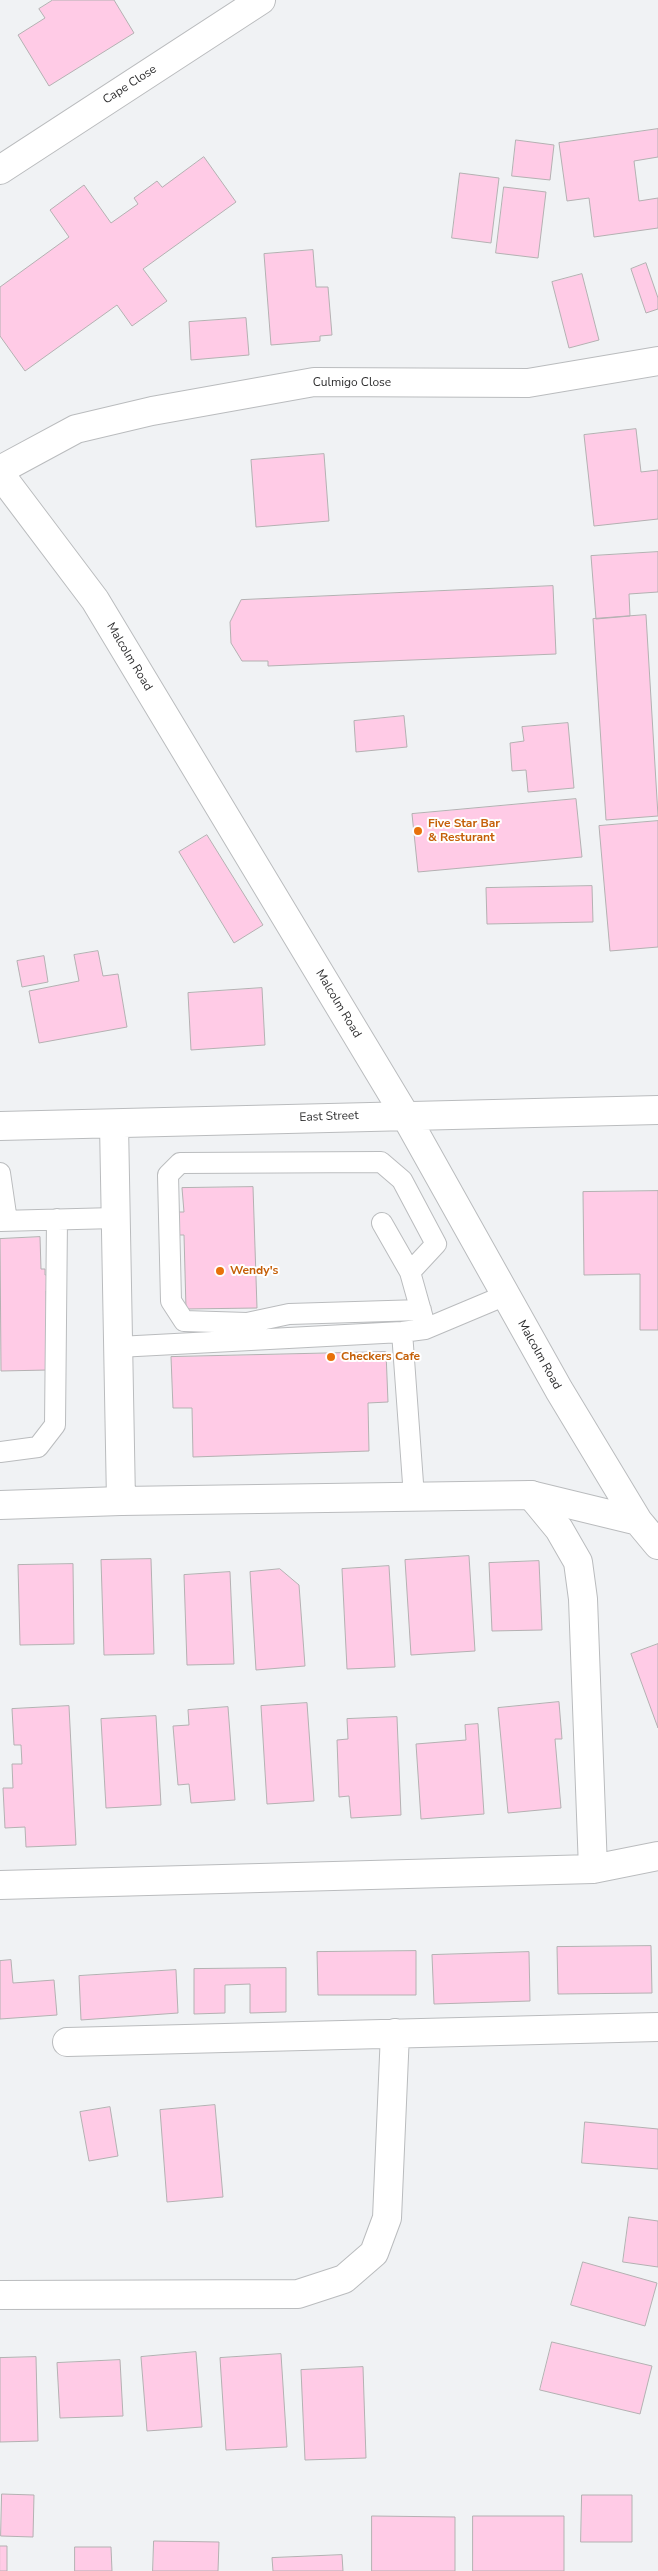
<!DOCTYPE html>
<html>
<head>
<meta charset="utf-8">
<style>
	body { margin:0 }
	canvas { display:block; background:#f0f2f4 }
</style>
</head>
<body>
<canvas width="658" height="2571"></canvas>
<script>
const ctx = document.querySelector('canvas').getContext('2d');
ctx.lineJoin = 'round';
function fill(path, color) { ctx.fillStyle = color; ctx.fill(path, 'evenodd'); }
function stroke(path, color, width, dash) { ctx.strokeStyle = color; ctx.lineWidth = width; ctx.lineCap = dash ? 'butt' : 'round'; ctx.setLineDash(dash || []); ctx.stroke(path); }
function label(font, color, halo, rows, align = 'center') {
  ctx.font = font + ' "Nunito Sans",sans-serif'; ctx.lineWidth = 4; ctx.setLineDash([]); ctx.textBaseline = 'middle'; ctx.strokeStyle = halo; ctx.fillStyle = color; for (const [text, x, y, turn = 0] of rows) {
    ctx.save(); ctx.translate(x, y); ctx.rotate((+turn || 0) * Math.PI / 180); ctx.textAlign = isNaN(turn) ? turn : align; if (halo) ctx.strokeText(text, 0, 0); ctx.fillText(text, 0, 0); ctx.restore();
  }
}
const building = new Path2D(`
	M 53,0 L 114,0 L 134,33 L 49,86 L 18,35 L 45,18 L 39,9 Z
	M 658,129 L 658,157 L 634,161 L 639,201 L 658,198 L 658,228 L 594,237 L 589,198 L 567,201 L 559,143 Z
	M 516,140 L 554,145 L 550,180 L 512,176 Z
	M 204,157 L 236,202 L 143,269 L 167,301 L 132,326 L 117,305 L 25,371 L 0,336 L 0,287 L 69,237 L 50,210 L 84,185 L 111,223 L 138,204 L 134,198 L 157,181 L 162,187 Z
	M 460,173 L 499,178 L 491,243 L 452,238 Z
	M 504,187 L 546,192 L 538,258 L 496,253 Z
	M 313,250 L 316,287 L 328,287 L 332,335 L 320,336 L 320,341 L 271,345 L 264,254 Z
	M 646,263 L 658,298 L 658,309 L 646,313 L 631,269 Z
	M 582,274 L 599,340 L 569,348 L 552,282 Z
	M 246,318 L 249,355 L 191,360 L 189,322 Z
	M 636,429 L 641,472 L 658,470 L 658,519 L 594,526 L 584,435 Z
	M 324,454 L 329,521 L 256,527 L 251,460 Z
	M 658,552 L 658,592 L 629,594 L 630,616 L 596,619 L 591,556 Z
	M 553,586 L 556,654 L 268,666 L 268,661 L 242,661 L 231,643 L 230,622 L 241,600 Z
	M 646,615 L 658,816 L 606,820 L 593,619 Z
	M 404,716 L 407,747 L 356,752 L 354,721 Z
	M 568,723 L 574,788 L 528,792 L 526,770 L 512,771 L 510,743 L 524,741 L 522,727 Z
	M 576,799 L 582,857 L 418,872 L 412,814 Z
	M 658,821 L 658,947 L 610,951 L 599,826 Z
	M 207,835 L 263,925 L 234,943 L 179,852 Z
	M 592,886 L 593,922 L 487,924 L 486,888 Z
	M 98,951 L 103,976 L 118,974 L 127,1027 L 39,1043 L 29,991 L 79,981 L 74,955 Z
	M 44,956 L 48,982 L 22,987 L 17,961 Z
	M 262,988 L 265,1045 L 191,1050 L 188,993 Z
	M 253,1187 L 257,1308 L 186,1309 L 184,1235 L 176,1235 L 175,1212 L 184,1212 L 182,1188 Z
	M 658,1191 L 658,1330 L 640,1330 L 640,1274 L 584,1275 L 583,1192 Z
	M 40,1237 L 41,1269 L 45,1269 L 45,1275 L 51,1274 L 52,1291 L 46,1291 L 48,1370 L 1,1371 L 0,1239 Z
	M 386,1352 L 388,1402 L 368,1403 L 369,1451 L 193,1457 L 192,1408 L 173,1408 L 171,1357 Z
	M 469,1556 L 475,1651 L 411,1655 L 405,1560 Z
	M 151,1559 L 154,1654 L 104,1655 L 101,1560 Z
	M 539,1561 L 542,1630 L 492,1631 L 489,1563 Z
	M 73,1564 L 74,1644 L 20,1645 L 18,1565 Z
	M 389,1566 L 395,1667 L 347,1669 L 342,1569 Z
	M 280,1569 L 299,1585 L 305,1666 L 256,1670 L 250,1572 Z
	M 230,1572 L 234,1664 L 187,1665 L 184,1575 Z
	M 658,1644 L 658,1728 L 631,1654 Z
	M 559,1702 L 562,1739 L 555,1739 L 561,1808 L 508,1813 L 498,1708 Z
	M 307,1703 L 314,1801 L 267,1804 L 261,1706 Z
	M 69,1706 L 76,1845 L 26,1847 L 25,1827 L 5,1828 L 3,1788 L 13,1788 L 12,1764 L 22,1764 L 21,1745 L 14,1745 L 12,1709 Z
	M 228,1707 L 235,1800 L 191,1803 L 189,1784 L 178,1785 L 173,1726 L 189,1725 L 188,1710 Z
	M 156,1716 L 161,1805 L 106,1808 L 101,1719 Z
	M 397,1717 L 401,1815 L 351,1818 L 349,1796 L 339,1797 L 337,1740 L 348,1739 L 347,1719 Z
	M 478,1724 L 484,1814 L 421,1819 L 416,1744 L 466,1740 L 465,1725 Z
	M 651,1946 L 652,1993 L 558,1994 L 557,1947 Z
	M 416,1951 L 416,1995 L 318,1995 L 317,1952 Z
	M 529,1952 L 530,2001 L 434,2004 L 432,1955 Z
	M 11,1960 L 13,1983 L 54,1980 L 57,2015 L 0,2019 L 0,1961 Z
	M 286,1968 L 286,2012 L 250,2013 L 250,1984 L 225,1985 L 225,2013 L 194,2014 L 194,1969 Z
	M 176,1970 L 178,2013 L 81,2020 L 79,1976 Z
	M 215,2105 L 223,2197 L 167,2202 L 160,2110 Z
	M 110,2107 L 118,2156 L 89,2161 L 80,2112 Z
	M 585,2122 L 658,2129 L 658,2169 L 582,2163 Z
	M 629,2217 L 658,2221 L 658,2267 L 623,2262 Z
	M 583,2262 L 657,2283 L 645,2326 L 571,2305 Z
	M 552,2342 L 652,2366 L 640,2414 L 540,2390 Z
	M 196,2352 L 202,2427 L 147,2431 L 141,2357 Z
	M 281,2354 L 287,2447 L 226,2450 L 220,2358 Z
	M 36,2357 L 38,2441 L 0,2442 L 0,2358 Z
	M 120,2360 L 123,2416 L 60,2418 L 57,2363 Z
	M 363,2367 L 366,2458 L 305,2460 L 301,2370 Z
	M 2,2494 L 34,2495 L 33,2537 L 1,2536 Z
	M 582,2495 L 632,2495 L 632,2542 L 581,2542 Z
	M 372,2516 L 455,2517 L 455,2571 L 372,2571 Z
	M 473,2516 L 564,2516 L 564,2571 L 473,2571 Z
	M 154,2541 L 219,2542 L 218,2571 L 153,2571 Z
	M 0,2546 L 7,2546 L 7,2571 L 0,2571 Z
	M 75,2547 L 111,2547 L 112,2571 L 75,2571 Z
	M 342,2555 L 343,2571 L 273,2571 L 272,2558 Z`);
const lane = new Path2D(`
	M 0,1173 L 7,1221
	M 0,1221 L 115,1218
	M 382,1223 L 410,1272 L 424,1322
	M 410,1272 L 436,1244 L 402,1180 L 381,1162 L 180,1163 L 168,1175 L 171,1301 L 184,1321 L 247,1323 L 289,1314 L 421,1310
	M 402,1332 L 414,1497
	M 118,1347 L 402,1332 L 425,1329 L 506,1295
	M 0,1452 L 38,1447 L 55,1425 L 57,1219`);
const street = new Path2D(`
	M 0,170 L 261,0
	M 0,470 L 76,429 L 152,411 L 314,382 L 528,383 L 658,361
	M 0,474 L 95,600 L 405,1115
	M 531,1495 L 559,1529 L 578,1562 L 583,1599 L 593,1869
	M 0,1505 L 121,1501
	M 0,1885 L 593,1869 L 658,1856
	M 67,2042 L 658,2027
	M 0,2295 L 298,2294 L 344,2279 L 374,2253 L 387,2218 L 395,2033`);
const secondary = new Path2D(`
	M 405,1115 L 559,1390 L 638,1521 L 658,1545
	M 114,1124 L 121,1501 L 531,1495 L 638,1521
	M 0,1126 L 658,1110`);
const markers = [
	[418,831,5,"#e8710a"],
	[220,1271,5,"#e8710a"],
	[331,1357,5,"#e8710a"]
];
const streetNames = [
	["Cape Close",130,85,-33],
	["Culmigo Close",352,383],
	["Malcolm Road",129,657,59],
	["Malcolm Road",338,1004,59],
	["East Street",329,1117,-2],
	["Malcolm Road",539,1355,61]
];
const foodNames = [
	["Five Star Bar",428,824],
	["& Resturant",428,838],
	["Wendy's",230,1271],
	["Checkers Cafe",341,1357]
];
fill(building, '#ffcbe6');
stroke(building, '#b4b1b2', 1);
stroke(lane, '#babcbe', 22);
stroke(street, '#babcbe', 30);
stroke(secondary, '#babcbe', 30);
stroke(lane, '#fff', 20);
stroke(street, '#fff', 28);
stroke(secondary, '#fff', 28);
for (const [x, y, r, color] of markers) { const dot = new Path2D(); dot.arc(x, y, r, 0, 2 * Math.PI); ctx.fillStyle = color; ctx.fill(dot); stroke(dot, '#fff', 2); }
label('12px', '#2f2f30', '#fff', streetNames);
label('bold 12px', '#c56008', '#fff', foodNames, 'left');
</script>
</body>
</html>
